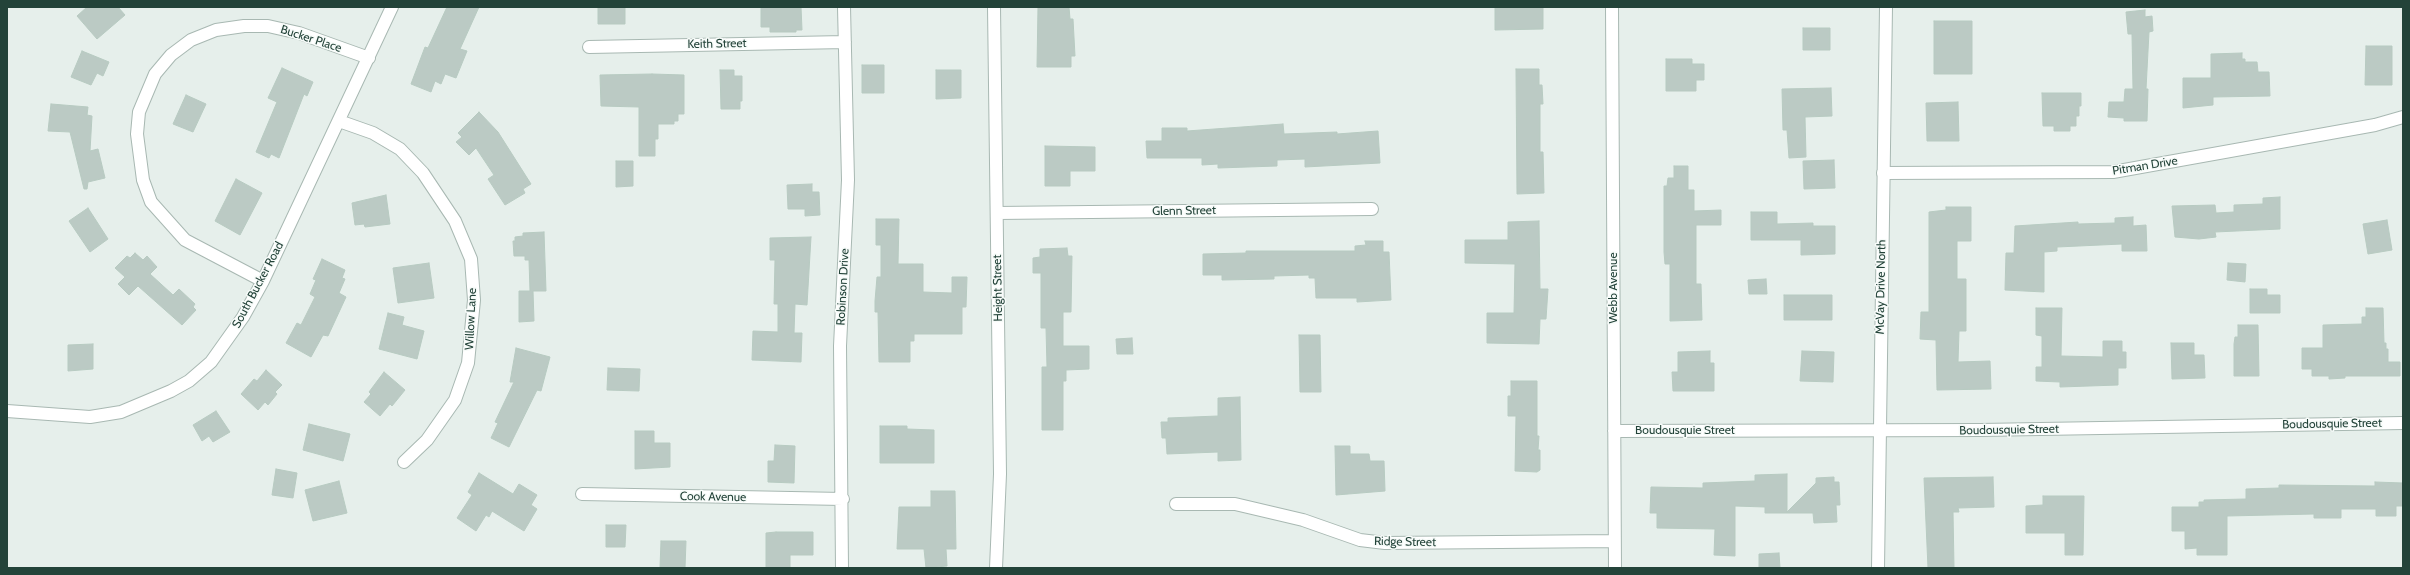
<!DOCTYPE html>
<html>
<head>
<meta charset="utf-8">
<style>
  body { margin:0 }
  #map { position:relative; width:2410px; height:575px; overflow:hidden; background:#e6efeb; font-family:Cabin,sans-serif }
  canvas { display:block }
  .frame { position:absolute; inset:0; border:8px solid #234339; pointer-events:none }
</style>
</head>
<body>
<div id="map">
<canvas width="2410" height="575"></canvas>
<div class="frame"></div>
</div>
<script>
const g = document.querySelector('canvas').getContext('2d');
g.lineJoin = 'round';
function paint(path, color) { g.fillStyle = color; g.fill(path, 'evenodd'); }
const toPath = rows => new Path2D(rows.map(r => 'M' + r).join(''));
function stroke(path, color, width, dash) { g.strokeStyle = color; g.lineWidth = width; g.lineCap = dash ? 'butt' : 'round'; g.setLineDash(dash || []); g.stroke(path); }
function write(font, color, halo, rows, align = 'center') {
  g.font = font + ' Cabin,sans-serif'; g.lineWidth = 3; g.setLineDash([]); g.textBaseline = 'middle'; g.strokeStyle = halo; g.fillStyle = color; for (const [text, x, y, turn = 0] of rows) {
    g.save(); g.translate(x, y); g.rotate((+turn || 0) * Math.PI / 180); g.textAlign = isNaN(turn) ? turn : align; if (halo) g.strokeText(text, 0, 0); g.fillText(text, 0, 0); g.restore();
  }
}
const building = toPath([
  [87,7,118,7,125,15,97,39,77,16,87,7],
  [447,7,479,7,460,49,467,51,456,78,445,74,441,84,435,81,431,92,411,84,425,47,428,48,447,7],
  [598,7,625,7,625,24,598,24,598,7],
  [761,7,801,7,802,30,796,30,796,32,770,32,770,27,761,27,761,7],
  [1038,7,1069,7,1070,19,1073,19,1075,56,1071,56,1071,67,1037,67,1038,7],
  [1495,7,1543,7,1543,29,1495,30,1495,7],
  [2145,10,2145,17,2152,16,2153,31,2149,32,2146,89,2148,89,2147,121,2124,121,2124,118,2108,117,2109,102,2124,102,2125,89,2133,89,2132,34,2128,34,2126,12,2145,10],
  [1934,21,1972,21,1972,74,1934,74,1934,21],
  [1803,28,1830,28,1830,50,1803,50,1803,28],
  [2366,46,2392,46,2392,85,2365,85,2366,46],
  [82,51,109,62,103,76,97,73,91,85,71,77,82,51],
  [2242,53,2242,59,2245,59,2245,62,2257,62,2258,72,2269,72,2270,96,2213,97,2213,105,2183,108,2183,78,2211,78,2211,54,2242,53],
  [1666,59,1692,59,1692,64,1704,64,1704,80,1696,80,1696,91,1666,91,1666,59],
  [862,65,884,65,884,93,862,93,862,65],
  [282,68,313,82,307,96,304,94,279,158,271,154,269,158,256,152,277,102,268,98,282,68],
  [1516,69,1539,69,1539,85,1542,85,1543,104,1540,104,1540,152,1543,152,1544,193,1517,194,1516,69],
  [720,70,734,70,734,76,742,76,742,101,740,101,740,109,721,109,720,70],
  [936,70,961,70,961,98,936,99,936,70],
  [652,74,684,75,684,114,678,114,678,121,674,121,674,124,658,124,658,139,655,139,655,156,639,156,639,107,601,106,600,75,652,74],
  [1831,88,1832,116,1805,117,1806,157,1789,158,1787,130,1783,130,1782,89,1831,88],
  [2042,93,2081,93,2081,106,2079,106,2079,116,2076,116,2076,126,2070,126,2070,131,2054,131,2054,126,2043,126,2042,93],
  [186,95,206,104,193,132,173,124,186,95],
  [1958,102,1959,141,1927,141,1926,103,1958,102],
  [51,104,88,107,87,115,92,116,90,151,98,149,105,178,88,182,87,189,84,189,70,132,48,131,51,104],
  [479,112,498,132,531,184,523,189,525,193,505,205,488,179,494,175,476,148,469,155,456,142,462,137,458,133,479,112],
  [1283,124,1284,134,1337,132,1337,134,1378,131,1380,163,1305,167,1305,159,1277,160,1277,166,1218,168,1218,164,1202,165,1202,158,1147,158,1146,141,1162,141,1162,128,1187,128,1187,131,1283,124],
  [1045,146,1095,147,1095,171,1070,171,1070,186,1045,186,1045,146],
  [1834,160,1835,188,1804,189,1803,161,1834,160],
  [616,161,633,161,633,186,616,187,616,161],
  [1674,166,1688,166,1688,190,1694,190,1694,211,1721,210,1721,225,1696,225,1696,284,1701,284,1702,320,1670,321,1670,264,1665,264,1664,252,1664,186,1667,186,1668,178,1674,178,1674,166],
  [236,179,262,193,240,235,215,221,236,179],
  [812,184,812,192,819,192,820,215,805,216,805,209,788,209,787,185,812,184],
  [386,195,390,224,365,227,364,224,355,225,352,203,386,195],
  [2280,197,2280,229,2215,232,2216,237,2199,239,2175,237,2172,206,2215,205,2216,213,2234,212,2234,205,2263,204,2263,198,2280,197],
  [1946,207,1971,207,1971,241,1957,241,1957,279,1966,279,1966,331,1959,331,1958,362,1990,361,1991,389,1937,390,1936,340,1920,339,1921,312,1929,312,1929,212,1946,210,1946,207],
  [88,208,108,239,90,252,69,221,88,208],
  [1751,212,1777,212,1777,224,1813,223,1813,226,1835,226,1835,254,1801,255,1801,240,1751,240,1751,212],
  [2133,217,2133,226,2146,225,2147,251,2122,251,2122,244,2057,247,2057,251,2044,252,2044,292,2005,290,2006,253,2014,253,2015,226,2078,222,2078,224,2115,223,2115,218,2133,217],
  [876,219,899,219,898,264,923,264,923,292,952,293,952,277,967,277,966,307,962,307,962,334,914,334,914,341,910,341,910,362,879,362,878,312,875,312,875,301,877,277,881,277,881,245,876,245,876,219],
  [2387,220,2392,250,2368,254,2363,224,2387,220],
  [1539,221,1540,289,1548,289,1546,319,1540,319,1539,344,1487,343,1487,313,1514,313,1515,264,1465,263,1465,240,1508,240,1508,222,1539,221],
  [544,232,546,291,533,291,534,321,519,322,519,291,530,291,529,260,525,260,525,256,514,256,513,241,515,241,515,237,523,236,523,233,544,232],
  [811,237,807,305,795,304,794,333,802,333,801,362,752,360,753,331,778,332,778,304,774,304,775,260,770,260,770,238,811,237],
  [1365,241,1383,241,1383,252,1389,252,1391,300,1357,302,1357,298,1316,298,1315,278,1309,278,1309,275,1274,276,1274,279,1222,280,1222,275,1203,275,1203,254,1246,253,1246,251,1355,251,1355,246,1366,245,1365,241],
  [1067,248,1068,256,1072,256,1071,312,1063,312,1063,346,1089,346,1089,369,1066,370,1066,381,1063,381,1063,430,1042,430,1042,367,1047,367,1046,328,1041,328,1041,273,1033,273,1033,258,1040,257,1040,249,1067,248],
  [135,253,143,260,147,256,157,267,150,274,173,295,179,289,195,304,193,307,196,310,182,325,138,286,129,295,118,284,125,277,115,268,127,256,130,258,135,253],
  [322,259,345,270,342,278,345,279,339,293,346,297,328,336,323,335,311,357,286,343,297,323,301,325,315,297,310,294,316,280,313,279,322,259],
  [429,263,434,298,398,303,393,268,429,263],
  [2228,263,2246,264,2245,282,2227,280,2228,263],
  [1766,279,1767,294,1749,294,1748,280,1766,279],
  [2250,289,2267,289,2267,295,2280,295,2280,313,2250,313,2250,289],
  [1784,295,1832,295,1832,320,1784,320,1784,295],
  [2036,308,2062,308,2061,356,2103,357,2103,341,2122,341,2122,352,2126,352,2126,368,2118,368,2118,385,2060,387,2060,382,2036,381,2036,367,2042,367,2042,336,2036,335,2036,308],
  [2366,308,2383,308,2384,343,2386,343,2386,349,2388,349,2388,362,2400,362,2400,376,2345,376,2345,378,2329,379,2329,376,2312,376,2312,369,2302,369,2302,348,2323,348,2323,325,2362,324,2362,317,2366,317,2366,308],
  [388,313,404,317,402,325,424,331,417,359,379,349,388,313],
  [2238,325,2258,325,2259,376,2234,376,2234,344,2235,337,2238,337,2238,325],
  [1299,335,1320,335,1321,392,1300,392,1299,335],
  [1132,338,1133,354,1117,354,1116,339,1132,338],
  [2171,343,2194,343,2194,355,2204,355,2205,378,2172,379,2171,343],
  [93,344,93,369,68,371,68,345,93,344],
  [516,348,550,357,541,391,537,390,509,447,491,438,498,423,495,422,514,382,510,382,516,348],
  [1710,351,1710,363,1714,363,1714,391,1673,391,1672,372,1678,372,1678,352,1710,351],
  [1802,351,1834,352,1833,382,1800,381,1802,351],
  [608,368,640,369,639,391,607,390,608,368],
  [266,370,282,385,275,392,277,394,268,405,265,402,258,410,241,394,254,379,257,381,266,370],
  [384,372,405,390,392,406,390,404,380,416,364,402,371,394,369,392,384,372],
  [1511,381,1537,381,1537,436,1539,436,1538,450,1540,450,1540,470,1537,472,1515,471,1516,416,1508,416,1508,396,1511,396,1511,381],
  [1240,397,1241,460,1218,461,1218,452,1167,454,1166,438,1162,438,1161,422,1168,422,1168,418,1218,416,1218,398,1240,397],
  [216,411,230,432,213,442,209,436,202,441,193,425,216,411],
  [309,424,350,434,343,461,303,450,309,424],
  [880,426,907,426,907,429,934,430,934,463,880,463,880,426],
  [635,431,654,431,654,443,670,443,670,467,635,469,635,431],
  [775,445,795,446,794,483,768,482,768,461,774,461,775,445],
  [1335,446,1350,446,1350,454,1369,454,1370,461,1384,461,1385,491,1336,495,1335,446],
  [276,469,297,473,293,498,272,495,276,469],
  [479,473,513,494,519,484,537,495,531,505,537,509,524,531,492,511,489,517,486,515,476,531,457,518,472,495,468,492,479,473],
  [1787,474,1787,512,1816,483,1816,478,1834,477,1834,482,1839,482,1840,505,1836,505,1837,522,1814,523,1813,513,1765,513,1765,507,1735,506,1735,556,1714,555,1715,529,1657,528,1657,513,1650,513,1651,487,1703,488,1703,483,1755,481,1755,475,1787,474],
  [1993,477,1994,507,1958,508,1959,512,1953,512,1954,568,1928,568,1924,478,1993,477],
  [339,481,347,513,313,521,305,490,339,481],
  [2375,482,2403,483,2403,506,2396,506,2396,516,2376,516,2376,509,2341,509,2341,518,2314,518,2314,514,2227,516,2227,555,2197,555,2197,548,2185,549,2185,531,2172,531,2172,507,2199,507,2199,502,2204,502,2204,500,2246,499,2246,489,2279,488,2279,485,2375,486,2375,482],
  [931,491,955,491,956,549,946,549,947,566,926,568,924,549,897,549,899,507,931,507,931,491],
  [2043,496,2084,496,2083,555,2065,555,2065,533,2026,533,2026,506,2043,505,2043,496],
  [606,525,626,525,625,547,606,547,606,525],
  [776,532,813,532,813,555,790,555,790,568,766,568,766,533,776,532],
  [661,541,686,541,685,568,660,568,661,541],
  [1779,553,1780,568,1759,568,1759,554,1779,553]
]);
const minor = toPath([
  [994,7,1000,474,996,568],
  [1612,7,1615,568],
  [589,47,845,42],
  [339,121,373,133,400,149,423,173,455,221,471,259,474,300,468,363,455,400,427,440,404,462],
  [1883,173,2113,172,2375,125,2403,117],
  [997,213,1372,209],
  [263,281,185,240,151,202,143,180,137,134,139,112,155,74,171,55,191,40,216,30,244,26,268,26,299,33,369,58],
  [7,411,90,417,121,412,171,391,189,381,211,362,243,317,263,281,392,7],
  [1614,431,1980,430,2403,423],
  [582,494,843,499],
  [1176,504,1235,504,1303,520,1360,540,1385,543,1614,541],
  [842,568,840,346,848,180,844,7]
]);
const tertiary = toPath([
  [1878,568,1886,7]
]);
const streetNames = [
  ["Bucker Place",311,39,18],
  ["Keith Street",717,44,-1],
  ["Pitman Drive",2145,166,-9],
  ["Glenn Street",1184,211,-1],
  ["South Bucker Road",258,285,-62],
  ["Robinson Drive",843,287,-87],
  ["McVay Drive North",1881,287,-89],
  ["Height Street",998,288,-91],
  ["Webb Avenue",1613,288,-90],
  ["Willow Lane",471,319,-87],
  ["Boudousquie Street",2332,424,-1],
  ["Boudousquie Street",1685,430],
  ["Boudousquie Street",2009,430,-1],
  ["Cook Avenue",713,497,1],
  ["Ridge Street",1405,542,1]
];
paint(building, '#bbcac4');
stroke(building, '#b7cac1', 1);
stroke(minor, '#a8b8b2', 14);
stroke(tertiary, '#a8b8b2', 14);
stroke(minor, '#fff', 12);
stroke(tertiary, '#fff', 12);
write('12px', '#234339', '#f7fbf9', streetNames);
</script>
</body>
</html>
